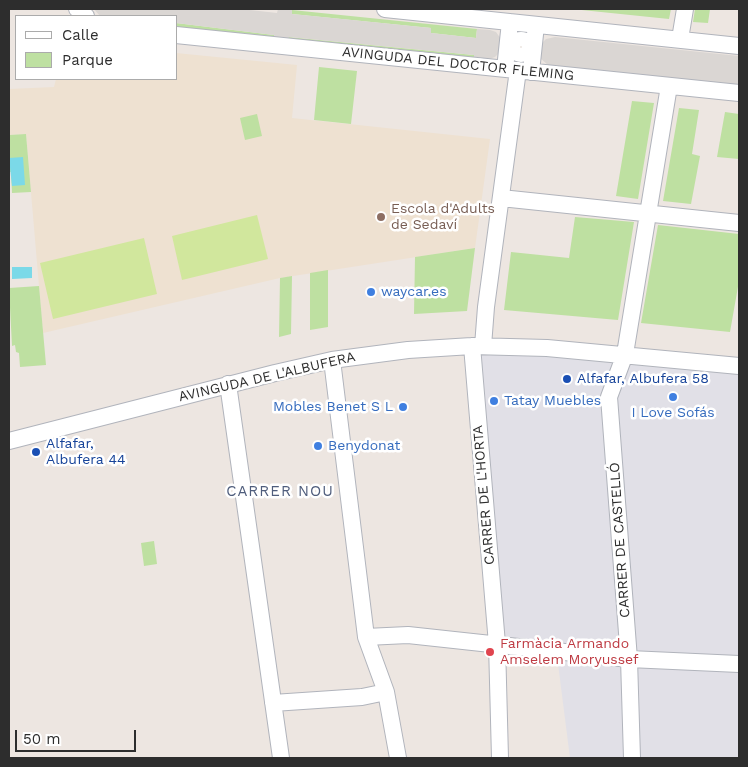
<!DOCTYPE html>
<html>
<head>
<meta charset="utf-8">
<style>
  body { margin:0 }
  #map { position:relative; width:748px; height:767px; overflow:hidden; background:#ede6e1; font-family:"Work Sans",sans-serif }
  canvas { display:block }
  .frame { position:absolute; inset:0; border:10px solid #2d2d2d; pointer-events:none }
  .legend { position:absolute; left:15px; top:15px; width:162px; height:65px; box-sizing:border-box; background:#fff; border:1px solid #ababab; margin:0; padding:6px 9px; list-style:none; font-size:15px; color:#2d2d2d }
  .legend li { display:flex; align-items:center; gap:10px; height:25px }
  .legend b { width:25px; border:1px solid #ababab }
  .scale { position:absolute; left:15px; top:730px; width:121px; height:22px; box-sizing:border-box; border:2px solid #2d2d2d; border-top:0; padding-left:6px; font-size:15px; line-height:18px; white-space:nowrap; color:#2d2d2d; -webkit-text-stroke:4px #fff; paint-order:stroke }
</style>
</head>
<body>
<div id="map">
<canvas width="748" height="767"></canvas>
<div class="frame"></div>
<ul class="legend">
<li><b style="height:6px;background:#fff"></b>Calle</li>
<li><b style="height:14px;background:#bee0a1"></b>Parque</li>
</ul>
<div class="scale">50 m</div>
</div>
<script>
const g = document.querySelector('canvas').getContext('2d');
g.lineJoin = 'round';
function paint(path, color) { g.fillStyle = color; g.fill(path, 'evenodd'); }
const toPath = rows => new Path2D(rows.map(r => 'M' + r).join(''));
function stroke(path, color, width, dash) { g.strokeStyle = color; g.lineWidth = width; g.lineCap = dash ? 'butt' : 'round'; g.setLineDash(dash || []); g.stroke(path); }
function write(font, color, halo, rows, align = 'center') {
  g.font = font + ' "Work Sans",sans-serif'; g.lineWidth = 5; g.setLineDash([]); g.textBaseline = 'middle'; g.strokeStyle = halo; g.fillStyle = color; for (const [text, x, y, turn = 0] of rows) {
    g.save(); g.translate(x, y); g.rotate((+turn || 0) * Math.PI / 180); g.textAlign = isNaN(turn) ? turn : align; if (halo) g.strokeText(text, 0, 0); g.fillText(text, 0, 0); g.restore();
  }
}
const industrial = toPath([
  [472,349,739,367,739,758,570,758,556,648,499,648]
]);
const education = toPath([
  [176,53,297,65,292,118,490,139,475,248,280,278,43,333,26,134,9,135,9,89,54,87,56,79,176,79]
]);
const green = toPath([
  [572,9,671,9,669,19],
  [695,9,710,9,708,23,693,22],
  [292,10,477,29,476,38,431,33,431,28,292,14],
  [176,23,274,35,274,38,176,27],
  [288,37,474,55,474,58,288,40],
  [319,67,357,71,351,124,314,120],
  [632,101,654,103,638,199,616,196],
  [679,108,699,110,692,154,700,156,691,204,663,201],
  [725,112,739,114,739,159,717,157],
  [257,114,262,136,245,140,240,118],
  [26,134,31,192,12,193,11,172,9,172,9,135],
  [575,217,634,222,618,320,504,310,511,252,569,258],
  [658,225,739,234,739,281,730,332,641,323],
  [475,248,467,311,414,314,415,257],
  [328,270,328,327,310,330,310,273],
  [292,276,291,334,279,337,280,278],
  [39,286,46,365,20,367,19,353,16,352,15,345,12,346,9,288],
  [154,541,157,564,144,566,141,543]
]);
const pitch = toPath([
  [257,215,268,259,182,280,172,236],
  [144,238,157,294,53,319,40,263]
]);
const plaza = toPath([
  [94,9,241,9,277,13,278,9,292,10,292,14,431,28,431,33,476,38,477,29,490,30,496,32,501,39,499,53,495,57,489,59,474,58,474,55,289,37,288,40,274,38,274,35,176,23,176,16,100,16],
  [555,37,739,56,739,85,548,65,540,58,542,43,546,39]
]);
const water = toPath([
  [23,157,25,185,12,186,9,158],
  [32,267,32,278,12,279,12,267]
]);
const minor = toPath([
  [77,9,86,16],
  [385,9,739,46],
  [176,35,739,93],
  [680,39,685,9],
  '514 47a7 7 0 1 1 14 0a7 7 0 1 1-14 0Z',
  [505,69,510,22],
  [531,72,536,25],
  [501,198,739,223],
  [472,346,497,644,500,758],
  [483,346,486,307,518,70],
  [332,360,366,637,386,692,398,758],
  [228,384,281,758],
  [9,441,275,373,332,360,408,350,472,346,547,348,739,366],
  [366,637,408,635,629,659,739,664],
  [273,703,362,697,386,692],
  [632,758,629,659,609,397,625,354,669,86]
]);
const markers = [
  [381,217,5,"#8d6e63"],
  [371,292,5,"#3f7fe0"],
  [567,379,5,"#1a4fb4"],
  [673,397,5,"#3f7fe0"],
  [494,401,5,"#3f7fe0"],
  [403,407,5,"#3f7fe0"],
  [318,446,5,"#3f7fe0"],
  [36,452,5,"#1a4fb4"],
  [490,652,5,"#e0444e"]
];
const streetNames = [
  ["AVINGUDA DEL DOCTOR FLEMING",458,64,6],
  ["AVINGUDA DE L'ALBUFERA",267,377,-13],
  ["CARRER DE L'HORTA",484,495,-95],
  ["CARRER DE CASTELLÓ",620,540,-94]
];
const educationNames = [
  ["Escola d'Adults",391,209],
  ["de Sedaví",391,225]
];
const shopNames = [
  ["waycar.es",381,292],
  ["Tatay Muebles",504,401],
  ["Mobles Benet S L",393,407,"right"],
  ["I Love Sofás",673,413,"center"],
  ["Benydonat",328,446]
];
const transitNames = [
  ["Alfafar, Albufera 58",577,379],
  ["Alfafar,",46,444],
  ["Albufera 44",46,460]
];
const healthNames = [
  ["Farmàcia Armando",500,644],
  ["Amselem Moryussef",500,660]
];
const neighbourhoodNames = [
  ["CARRER NOU",280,492]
];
paint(industrial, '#e1e0e7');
paint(education, '#eee1d1');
paint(green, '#bee0a1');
paint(pitch, '#d1e79d');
paint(plaza, '#dad6d3');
paint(water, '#7bd9e8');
stroke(minor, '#b1b4bc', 18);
stroke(minor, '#fff', 16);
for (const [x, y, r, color] of markers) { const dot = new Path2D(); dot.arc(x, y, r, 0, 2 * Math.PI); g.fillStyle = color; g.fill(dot); stroke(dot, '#fff', 2); }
write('14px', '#2d2d2d', '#fff', streetNames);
write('14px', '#785e54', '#fff', educationNames, 'left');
write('14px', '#366cbe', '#fff', shopNames, 'left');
write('14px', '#164399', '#fff', transitNames, 'left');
write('14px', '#be3a42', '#fff', healthNames, 'left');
g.letterSpacing = '1px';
write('15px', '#4f5d7c', '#fff', neighbourhoodNames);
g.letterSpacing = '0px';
</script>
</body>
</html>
